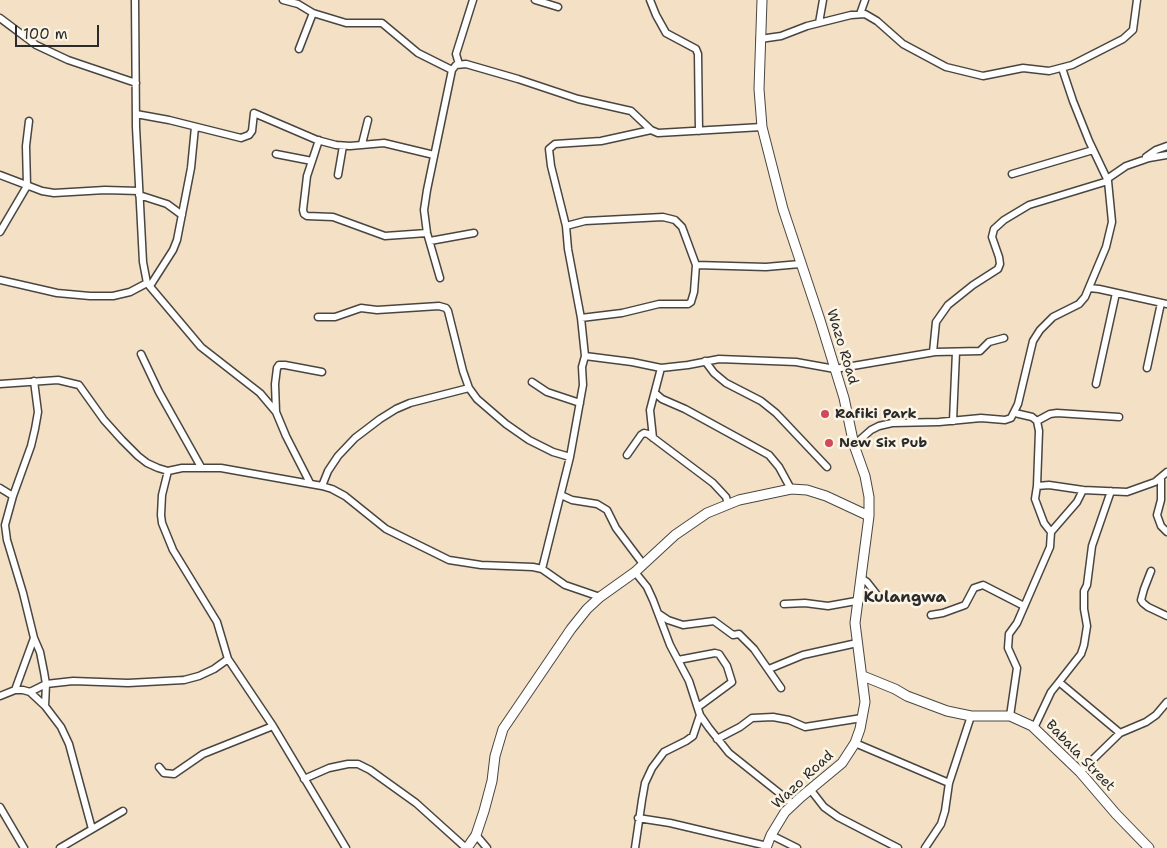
<!DOCTYPE html>
<html>
<head>
<meta charset="utf-8">
<style>
  body { margin:0 }
  #map { position:relative; width:1167px; height:848px; overflow:hidden; background:#f4e0c4; font-family:"Shantell Sans",sans-serif }
  canvas { display:block }
  .scale { position:absolute; left:15px; top:25px; width:84px; height:22px; box-sizing:border-box; border:2px solid #2b2b2b; border-top:0; padding-left:6px; font-size:15px; line-height:18px; white-space:nowrap; color:#2b2b2b; -webkit-text-stroke:4px #fcf5e5; paint-order:stroke }
</style>
</head>
<body>
<div id="map">
<canvas width="1167" height="848"></canvas>
<div class="scale">100 m</div>
</div>
<script>
const g = document.querySelector('canvas').getContext('2d');
g.lineJoin = 'round';
const toPath = rows => new Path2D(rows.map(r => 'M' + r).join(''));
function stroke(path, color, width, dash) { g.strokeStyle = color; g.lineWidth = width; g.lineCap = dash ? 'butt' : 'round'; g.setLineDash(dash || []); g.stroke(path); }
function write(font, color, halo, rows, align = 'center') {
  g.font = font + ' "Shantell Sans",sans-serif'; g.lineWidth = 5; g.setLineDash([]); g.textBaseline = 'middle'; g.strokeStyle = halo; g.fillStyle = color; for (const [text, x, y, turn = 0] of rows) {
    g.save(); g.translate(x, y); g.rotate((+turn || 0) * Math.PI / 180); g.textAlign = isNaN(turn) ? turn : align; if (halo) g.strokeText(text, 0, 0); g.fillText(text, 0, 0); g.restore();
  }
}
const street = toPath([
  [135,0,136,127,143,262,147,283,201,347,260,393,276,412,286,436,310,483],
  [283,0,298,4,313,13,346,23,382,23,418,53,452,70],
  [535,0,558,7],
  [650,0,656,15,666,33,696,49,698,54,699,131],
  [860,14,865,0],
  [0,18,36,45,68,60,136,83],
  [819,23,823,0],
  [760,39,781,36,807,26,851,15,865,14,877,21,903,44,946,67,983,76,1023,68,1049,71,1072,65,1123,39,1133,30,1137,0],
  [299,49,313,13],
  [459,64,456,54,473,0],
  [136,114,169,120,241,138,249,135,252,131,254,113,317,140,336,145,350,146,384,143,434,155],
  [319,140,307,176,303,210,304,214,307,216,333,217,385,236,427,233],
  [362,144,368,120],
  [276,154,312,161],
  [1146,157,1156,150,1167,146],
  [1012,174,1093,150],
  [0,175,42,191,54,193,105,190,139,191],
  [338,175,343,146],
  [1107,179,1126,166,1149,158,1167,155],
  [139,195,167,204,182,215],
  [566,226,585,221,663,217,675,220,682,227,696,265,694,292,691,302,688,304,659,304,622,313,581,318],
  [0,232,27,186,26,146,29,121],
  [430,241,474,233],
  [696,265,766,267,800,264],
  [440,278,427,233,424,210,427,190,452,70,456,65,466,64,518,79,578,99,631,111,651,130,658,133,762,127],
  [0,280,57,293,90,296,113,296,130,292,147,283],
  [150,286,173,250,177,240,191,168,195,127],
  [1089,288,1099,289,1167,304],
  [318,317,335,317,361,308,377,310,439,306,446,308,448,311,463,371,469,388,477,399,506,424,529,440,553,452,570,457],
  [933,352,936,322,948,305,973,285,998,269,1000,264,999,257,992,237,994,229,1004,220,1029,205,1108,181],
  [141,354,159,392,201,467],
  [585,356,632,362,661,368,688,365,719,359,796,362,835,369,935,352,980,351,989,342,1004,338],
  [705,361,714,373,726,383,761,401,776,413,827,467],
  [1147,368,1161,303],
  [532,382,547,392,580,403],
  [0,384,58,380,79,385,104,420,122,440,138,456,147,463,158,468,168,471,182,468,221,468,322,486,332,489,345,496,386,529,449,560,481,565,533,567,542,569,565,585,600,597],
  [1096,384,1116,293],
  [655,393,662,399,685,409,769,455,779,467,791,489],
  [276,412,275,384,277,368,279,365,285,365,322,372],
  [953,421,956,352],
  [1037,421,1050,414,1057,413,1119,417],
  [653,438,650,410,661,368],
  [854,445,871,430,879,426,892,423,939,422,981,418,1005,420,1011,418,1018,404,1033,341,1040,330,1053,317,1079,304,1085,297,1106,247,1112,222,1108,181,1089,141,1073,101,1062,68],
  [627,455,641,435,644,433,648,434,713,483,726,497,728,504],
  [168,471,162,495,161,515,162,523,173,550,217,622,228,659,273,726,346,848],
  [1161,477,1161,500,1157,515,1161,526,1167,532],
  [322,486,328,471,338,456,355,438,380,419,396,409,410,403,469,388],
  [1037,486,1049,485,1083,490,1127,492,1155,482,1167,472],
  [0,488,13,496],
  [1111,491,1092,546,1087,585,1084,591,1084,609,1087,626,1084,645,1081,654,1059,682,1120,733],
  [561,495,572,500,597,504,607,510,616,528,643,564],
  [1051,532,1077,502,1083,490],
  [542,569,570,457,583,385,582,367,585,356,581,318,568,249,566,226,551,166,549,149,555,144,601,141,651,130],
  [1151,571,1144,589,1141,600,1143,603,1148,607,1167,616],
  [635,572,647,587,653,600,670,645,689,681,700,715,709,728,729,753,793,804],
  [861,578,867,582,878,596],
  [784,604,805,603,828,606,856,601],
  [659,614,668,620,683,625,714,621,733,635,739,634,754,649,781,688],
  [931,615,943,613,965,605,974,588,983,585,1024,606],
  [34,638,40,652,44,672,46,684,45,706],
  [678,660,715,653,719,654,727,666,732,682,698,707],
  [769,669,803,655,857,643],
  [15,690,34,638,23,593,7,540,5,525,13,496,31,446,35,429,38,412,34,381],
  [30,692,46,684,73,681,128,683,184,680,199,676,214,669,228,659],
  [0,696,15,690,23,690,30,692,45,706,61,727,69,744,92,829],
  [1010,716,1017,668,1008,648,1009,634,1017,623,1050,547,1051,532,1044,523,1035,499,1037,486,1039,431,1037,421,1032,417,1015,413],
  [1034,728,1051,692,1059,682],
  [717,739,740,727,752,718,773,717,789,720,805,727,862,718],
  [855,743,949,783],
  [159,767,164,773,174,774,203,754,273,726],
  [1080,772,1120,733,1146,722,1156,715,1167,702],
  [304,779,329,768,348,764,358,764,370,770,416,803,466,848],
  [810,789,824,807,838,817,898,848],
  [0,807,24,848],
  [638,818,670,823,767,846],
  [476,835,487,848],
  [771,835,797,848],
  [60,848,123,811],
  [635,848,642,800,645,783,652,768,664,752,686,741,693,736,700,715],
  [925,848,941,824,945,811,949,783,971,716]
]);
const secondary = toPath([
  [762,0,759,89,762,127,783,209,820,320,844,398,854,445,865,476,869,497,869,516,855,623,865,702,860,729,855,743,842,763,801,797,785,812,771,835,766,848],
  [863,676,895,689,907,696,947,711,971,716,1010,716,1032,726,1080,772,1116,814,1149,848],
  [467,848,476,835,484,811,492,781,495,756,503,729,571,629,587,609,600,597,635,572,675,535,707,513,739,500,791,489,807,490,826,496,869,516]
]);
const markers = [
  [825,414,5,"#d1495b"],
  [829,443,5,"#d1495b"]
];
const streetNames = [
  ["Wazo Road",842,347,73],
  ["Babala Street",1080,756,46],
  ["Wazo Road",803,780,-43]
];
const poiNames = [
  ["Rafiki Park",835,414],
  ["New Six Pub",839,443]
];
const quarterNames = [
  ["Kulangwa",905,598]
];
stroke(street, '#494642', 9);
stroke(secondary, '#494642', 11);
stroke(street, '#fff', 6);
stroke(secondary, '#fff', 9);
for (const [x, y, r, color] of markers) { const dot = new Path2D(); dot.arc(x, y, r, 0, 2 * Math.PI); g.fillStyle = color; g.fill(dot); stroke(dot, '#fcf5e5', 2); }
write('14px', '#2b2b2b', '#fcf5e5', streetNames);
write('bold 14px', '#2b2b2b', '#fcf5e5', poiNames, 'left');
write('bold 16px', '#2b2b2b', '#fcf5e5', quarterNames);
</script>
</body>
</html>
